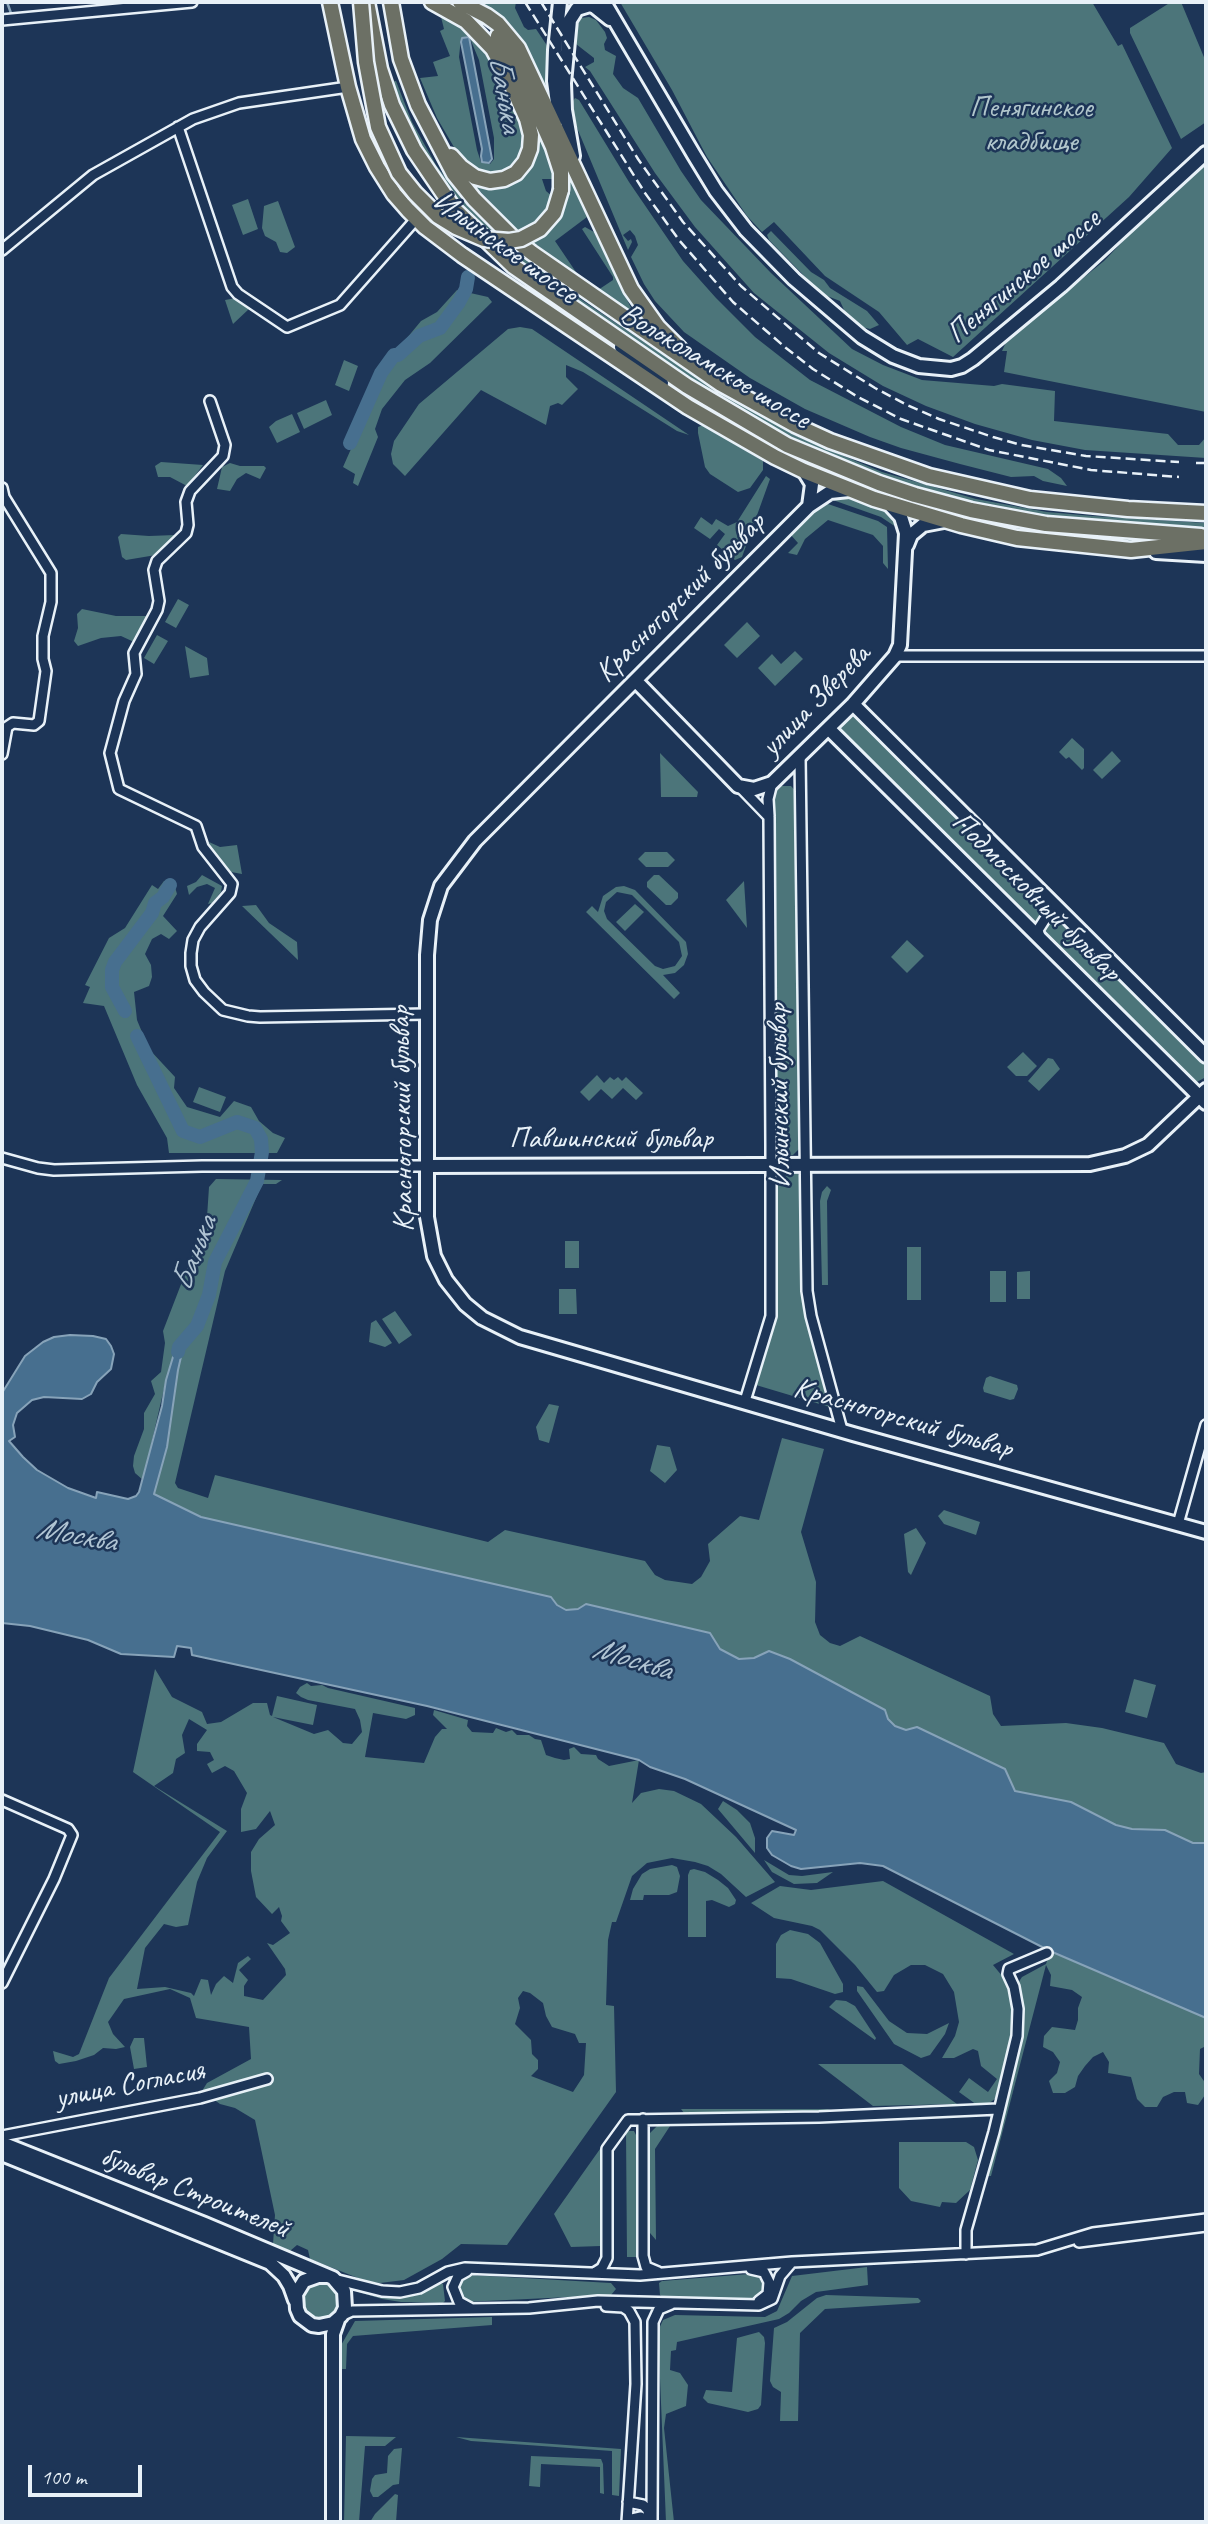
<!DOCTYPE html>
<html>
<head>
<meta charset="utf-8">
<style>
  body { margin:0 }
  #map { position:relative; width:1208px; height:2524px; overflow:hidden; background:#1d3557; font-family:Caveat,sans-serif }
  canvas { display:block }
  .frame { position:absolute; inset:0; border:4px solid #e8f1f8; pointer-events:none }
  .scale { position:absolute; left:28px; top:2465px; width:114px; height:32px; box-sizing:border-box; border:4px solid #e8f1f8; border-top:0; padding-left:9px; font-size:21px; line-height:24px; white-space:nowrap; color:#e8f1f8; -webkit-text-stroke:5px #1d3557; paint-order:stroke }
</style>
</head>
<body>
<div id="map">
<canvas width="1208" height="2524"></canvas>
<div class="frame"></div>
<div class="scale">100 m</div>
</div>
<script>
const g = document.querySelector('canvas').getContext('2d');
g.lineJoin = 'round';
function paint(path, color) { g.fillStyle = color; g.fill(path, 'evenodd'); }
const toPath = rows => new Path2D(rows.map(r => 'M' + r).join(''));
function stroke(path, color, width, dash) { g.strokeStyle = color; g.lineWidth = width; g.lineCap = dash ? 'butt' : 'round'; g.setLineDash(dash || []); g.stroke(path); }
function write(font, color, halo, rows, align = 'center') {
  g.font = font + ' Caveat,sans-serif'; g.lineWidth = 5; g.setLineDash([]); g.textBaseline = 'middle'; g.strokeStyle = halo; g.fillStyle = color; for (const [text, x, y, turn = 0] of rows) {
    g.save(); g.translate(x, y); g.rotate((+turn || 0) * Math.PI / 180); g.textAlign = isNaN(turn) ? turn : align; if (halo) g.strokeText(text, 0, 0); g.fillText(text, 0, 0); g.restore();
  }
}
const green = toPath([
  [480,2,516,2,515,8,524,27,528,30,536,29,548,47,549,92,547,93,518,35,495,12],
  [620,2,1092,2,1118,46,1122,44,1172,148,1129,197,953,357,918,339,907,345,879,312,825,276,774,222,762,232,747,216,707,157,672,90],
  [1171,2,1181,2,1206,62,1206,122,1181,139,1130,33,1130,28],
  [440,13,455,19,490,52,525,130,523,156,510,170,491,175,472,169,458,154,437,118,420,78,438,76,433,62,450,56,440,31,444,29],
  [469,36,479,60,494,138,494,159,490,164,481,162,477,150,459,57,461,38],
  [589,17,596,20,605,32,607,38,604,44,605,50,616,56,613,74,623,88,638,98,681,171,701,200,771,273,852,349,883,365,922,380,994,386,1002,384,1055,391,1054,421,1168,434,1178,445,1199,445,1206,437,1206,458,1085,450,1032,440,975,424,926,406,883,386,829,353,754,293,695,227,655,173,590,71,585,67,594,62,594,58,576,44,577,27,581,18],
  [396,81,412,122,436,165,464,202,506,244,573,294,693,375,794,435,882,472,976,499,1047,512,1093,516,1206,523,1206,528,1091,521,1006,510,948,498,881,477,791,439,689,379,518,261,460,206,419,146,398,103,391,82],
  [575,98,579,100,629,182,683,261,716,298,755,337,810,380,901,427,945,445,1048,469,1061,478,1067,486,1043,481,1034,476,1011,477,960,464,901,448,870,437,805,409,750,378,684,332,655,301,644,284,631,257,638,245,635,236,630,230,623,235,628,241,631,239,632,242,628,250,575,123,573,101],
  [536,125,554,171,555,179,542,179,546,191,552,196,566,167,587,217,555,241,580,278,517,230,472,183,472,181,512,181],
  [1206,165,1206,412,1004,372,1007,351,1002,351,1007,340,1104,261,1154,209],
  [248,199,258,229,243,235,232,205],
  [278,201,295,247,287,253,280,252,276,242,265,236,262,228,264,206],
  [585,227,594,232,635,316,598,290,613,280,613,277,582,229],
  [771,231,811,272,824,280,830,288,867,311,879,325,870,329,862,327,845,312,840,301,822,294,769,240,767,235],
  [457,290,488,297,492,302,430,363,405,380,382,409,375,429,378,437,358,486,353,483,355,474,343,467,374,397,373,379,421,321,437,312],
  [236,298,250,308,233,324,225,300],
  [520,327,532,329,689,435,677,431,583,372,566,365,566,377,578,389,562,405,558,403,550,406,546,425,481,390,405,476,393,464,391,454,394,441,419,404,508,329],
  [344,360,358,366,349,391,335,385],
  [326,400,332,415,304,429,297,413],
  [292,414,300,432,277,443,269,427,276,421],
  [722,419,806,462,912,502,971,518,1046,531,1170,541,1146,544,1004,530,909,506,770,450],
  [703,425,763,461,763,470,750,488,738,492,710,474,705,467,698,433,698,427],
  [161,462,203,465,187,486,170,477,158,477,155,466],
  [230,463,240,466,264,466,266,468,260,479,246,473,237,479,230,491,217,489,222,467],
  [766,476,770,479,742,557,735,560,717,545,725,534,719,529,710,539,694,528,701,517,712,525,716,519,728,526,737,522],
  [844,495,887,511,895,516,899,529,881,517,830,499,833,496],
  [825,503,878,521,887,527,888,569,883,563,883,546,873,535,828,520,805,539,797,555,788,553,798,543,790,534],
  [121,534,149,536,175,535,156,555,126,560,122,557,118,537],
  [178,599,189,605,176,628,165,622],
  [82,609,116,616,147,616,134,642,121,636,101,638,78,646,74,641,78,628,77,614],
  [747,622,760,636,737,658,724,645],
  [157,635,168,641,154,664,144,658],
  [185,646,207,658,209,675,190,678],
  [795,651,803,659,775,686,758,668,772,654,781,664],
  [850,716,858,717,1023,881,1018,887,1033,902,1039,897,1053,910,1037,920,1035,926,840,733,840,726],
  [1072,738,1084,749,1084,768,1082,770,1069,757,1066,759,1059,752],
  [1112,751,1121,761,1102,779,1093,770],
  [660,753,698,792,697,797,661,797],
  [779,786,791,786,798,794,801,1147,793,1155,782,1156,774,1148,772,795,774,789],
  [209,842,220,847,237,845,242,874,231,872,211,849],
  [645,852,667,852,675,860,668,867,646,867,638,859],
  [202,875,222,886,221,892,212,903,208,904,215,888,207,884,197,887,189,895,187,886,196,882],
  [654,875,659,875,678,893,678,898,671,905,666,905,647,887,647,882],
  [173,880,177,894,163,916,177,931,169,939,161,934,152,939,145,954,151,965,152,977,149,986,134,992,137,1020,149,1049,175,1077,174,1088,187,1107,220,1117,234,1101,251,1107,259,1121,273,1133,285,1138,277,1153,169,1153,167,1138,137,1085,104,1006,83,1003,90,987,85,985,109,938,125,928,152,885,158,889,164,881],
  [744,881,747,928,726,900],
  [616,887,624,886,635,890,686,942,688,954,684,965,675,973,663,975,680,993,674,999,586,912,592,906,598,912,603,896],
  [617,892,632,895,679,942,682,956,675,966,663,969,655,966,607,919,604,911,606,902],
  [635,904,644,912,625,931,616,922],
  [256,905,269,923,297,942,298,960,242,906],
  [1053,920,1058,921,1098,961,1134,991,1206,1062,1206,1077,1195,1083,1045,935,1044,928],
  [907,940,924,956,907,973,891,957],
  [1023,1052,1037,1066,1027,1076,1016,1076,1007,1067],
  [1048,1058,1053,1059,1060,1069,1039,1091,1028,1081],
  [597,1075,604,1083,610,1077,614,1080,618,1077,622,1081,626,1077,643,1093,636,1100,623,1088,612,1099,601,1089,589,1101,580,1092],
  [199,1087,226,1097,220,1112,193,1102],
  [782,1172,798,1174,802,1180,804,1291,833,1408,756,1385,774,1328,776,1311,776,1181,777,1176],
  [216,1179,282,1180,276,1184,262,1184,225,1271,175,1483,178,1488,208,1498,215,1475,488,1542,505,1530,645,1561,655,1575,665,1580,692,1584,701,1577,710,1561,708,1544,740,1516,759,1520,782,1438,824,1449,801,1532,816,1582,815,1622,820,1635,830,1643,840,1646,860,1636,990,1696,993,1714,1001,1726,1066,1723,1102,1728,1164,1743,1176,1764,1201,1773,1206,1772,1206,1843,1193,1843,1165,1830,1132,1829,1116,1825,1071,1802,1015,1791,1011,1785,914,1729,906,1730,895,1726,888,1719,885,1710,790,1659,770,1651,754,1658,739,1659,720,1649,710,1633,586,1604,578,1609,566,1610,557,1605,551,1597,201,1517,153,1494,167,1447,178,1370,183,1348,188,1340,181,1336,166,1380,143,1480,135,1473,133,1466,134,1456,144,1429,144,1413,155,1394,151,1381,161,1372,165,1343,163,1331,207,1217,209,1187],
  [827,1186,831,1190,827,1201,828,1285,822,1285,820,1201,822,1192],
  [565,1241,579,1241,579,1268,565,1268],
  [907,1247,921,1247,921,1300,907,1300],
  [990,1271,1006,1271,1006,1302,990,1302],
  [1030,1271,1030,1299,1017,1299,1017,1272],
  [559,1289,576,1289,577,1314,559,1314],
  [395,1311,412,1335,399,1344,382,1319],
  [376,1320,392,1343,385,1347,369,1342,371,1323],
  [990,1376,1017,1385,1018,1389,1014,1399,1010,1400,984,1392,983,1388,986,1378],
  [549,1404,559,1406,549,1443,539,1440,536,1427],
  [657,1445,670,1447,677,1470,665,1483,650,1471],
  [944,1510,980,1522,976,1535,944,1524,938,1516],
  [916,1528,926,1543,911,1575,908,1572,904,1534],
  [155,1669,172,1697,202,1712,207,1724,221,1722,253,1703,267,1703,270,1715,272,1716,277,1696,317,1705,313,1725,273,1717,314,1734,328,1730,343,1743,352,1744,362,1732,360,1720,355,1709,308,1700,301,1697,296,1693,300,1687,307,1683,311,1686,322,1685,328,1688,415,1708,415,1715,406,1719,373,1713,365,1757,424,1763,435,1737,442,1729,447,1729,433,1715,434,1710,468,1720,467,1726,472,1732,493,1733,496,1728,506,1732,512,1730,517,1735,529,1735,535,1739,541,1740,546,1755,555,1758,564,1760,570,1759,569,1749,574,1747,581,1754,596,1755,598,1759,609,1766,639,1760,632,1803,641,1793,659,1789,674,1791,701,1804,736,1837,775,1882,746,1897,721,1874,708,1866,695,1862,672,1858,647,1863,632,1876,616,1922,612,1922,608,1940,606,2005,614,2006,616,2092,507,2245,461,2244,442,2259,404,2280,380,2283,368,2282,310,2259,308,2250,297,2245,290,2251,273,2244,275,2215,255,2120,235,2108,220,2104,202,2091,207,2083,251,2059,249,2027,196,2018,190,1998,170,1989,124,1999,108,2022,113,2034,125,2047,116,2049,103,2048,94,2055,76,2061,59,2064,55,2061,53,2051,73,2057,79,2054,109,1978,220,1832,133,1772],
  [189,1719,207,1730,197,1744,197,1751,210,1752,214,1760,207,1764,212,1773,225,1766,234,1771,247,1793,241,1809,241,1832,256,1829,270,1811,275,1825,259,1839,251,1852,251,1871,256,1897,272,1914,279,1907,282,1916,281,1921,290,1933,273,1945,267,1943,285,1969,286,1975,263,2000,244,1996,244,1986,248,1980,239,1970,251,1959,248,1956,238,1963,233,1983,224,1976,216,1984,211,1995,208,1980,201,1979,194,1996,191,1993,165,1987,137,1989,145,1948,164,1924,176,1927,188,1925,197,1882,207,1858,227,1831,154,1786,173,1773,176,1759,185,1753,182,1735],
  [523,1991,530,1993,543,2003,546,2016,552,2027,575,2034,579,2043,586,2043,584,2075,573,2092,531,2076,538,2069,538,2060,532,2054,531,2040,515,2024,520,2008,518,1998],
  [1134,1679,1156,1685,1147,1718,1125,1712],
  [723,1801,737,1810,750,1823,755,1838,755,1853,718,1809],
  [764,1860,789,1875,802,1876,833,1872,817,1883,794,1884,772,1872],
  [672,1865,677,1867,680,1876,677,1892,669,1895,644,1895,643,1900,630,1900,633,1889,642,1874,650,1869],
  [694,1869,705,1872,718,1880,728,1888,736,1900,735,1904,729,1907,712,1900,706,1901,706,1937,688,1937,688,1875,690,1870],
  [883,1881,1014,1954,993,1965,1003,1977,1009,1988,1013,2021,1000,2090,996,2098,987,2105,977,2105,959,2092,969,2078,988,2092,997,2079,981,2066,978,2051,973,2049,954,2058,942,2058,955,2036,959,2022,954,1992,943,1974,925,1965,911,1965,894,1975,884,1991,877,1992,855,1965,820,1930,812,1926,774,1918,751,1903,780,1886,811,1890],
  [790,1930,808,1934,820,1943,843,1984,843,1992,835,1994,791,1979,776,1978,776,1944,781,1935],
  [1050,1951,1206,2018,1206,2046,1200,2049,1199,2074,1206,2084,1205,2095,1198,2105,1187,2103,1185,2092,1174,2092,1163,2097,1157,2107,1145,2107,1137,2099,1131,2077,1108,2073,1109,2062,1103,2052,1093,2057,1085,2066,1078,2076,1075,2087,1065,2093,1053,2093,1049,2081,1057,2073,1060,2062,1053,2052,1043,2047,1044,2036,1052,2027,1075,2030,1078,2020,1078,2008,1082,1997,1072,1990,1050,1986,1051,1975,1046,1965,991,2176,986,2176,984,2174,1016,2056,1018,1983,1022,1977,1046,1964],
  [857,1986,863,1987,889,2021,907,2033,927,2034,949,2023,945,2034,930,2055,921,2058,894,2044,857,1991],
  [836,2000,846,2001,855,2006,876,2038,875,2040,829,2007],
  [134,2038,144,2038,147,2067,134,2069,130,2047],
  [818,2064,902,2064,957,2104,873,2106],
  [681,2109,831,2109,817,2113,689,2114,684,2113],
  [672,2123,655,2149,656,2240,650,2233,648,2223,647,2140,649,2134,658,2125],
  [629,2131,634,2131,638,2139,637,2257,627,2257,626,2132],
  [899,2142,966,2142,974,2147,978,2160,970,2190,956,2203,942,2202,940,2207,911,2201,899,2188],
  [600,2149,601,2246,571,2247,554,2214],
  [867,2267,868,2285,816,2292,801,2301,789,2313,779,2319,677,2342,676,2350,671,2351,670,2370,680,2373,688,2385,686,2406,666,2414,664,2428,674,2522,666,2522,658,2331,663,2320,675,2315,765,2317,777,2311,792,2276],
  [749,2274,758,2276,763,2285,761,2296,751,2299,663,2297,660,2295,659,2283,662,2281],
  [470,2275,611,2283,616,2289,611,2295,465,2302,460,2299,456,2287,463,2276],
  [438,2283,443,2284,445,2301,443,2303,401,2302,382,2299,352,2290,382,2298,401,2298,421,2293],
  '304 2301a17 17 0 1 1 34 0a17 17 0 1 1-34 0Z',
  [826,2295,918,2298,921,2301,919,2303,825,2309,800,2333,798,2421,780,2421,781,2392,773,2387,770,2381,774,2328,787,2322,817,2298],
  [492,2317,492,2325,353,2336,347,2344,346,2369,340,2369,340,2347,355,2321],
  [759,2332,764,2337,765,2343,761,2405,758,2409,748,2412,708,2403,703,2398,706,2390,732,2392,737,2338],
  [346,2436,396,2437,385,2446,365,2446,359,2522,344,2522],
  [456,2437,621,2449,619,2496,612,2495,612,2451,471,2441],
  [402,2448,399,2484,393,2485,378,2497,373,2497,370,2491,372,2479,375,2475,387,2473,388,2456,394,2449],
  [531,2456,601,2459,603,2464,604,2494,600,2493,600,2467,541,2464,540,2487,529,2486],
  [395,2494,398,2495,396,2522,370,2522,375,2514]
]);
const water = toPath([
  [469,37,492,159,489,163,482,162,481,156,482,149,461,42,462,38,469,37],
  [184,1334,188,1340,183,1348,178,1370,167,1447,154,1494,201,1517,551,1597,557,1605,566,1610,578,1609,586,1604,710,1633,720,1649,739,1659,754,1658,769,1651,790,1659,885,1710,888,1719,895,1726,906,1730,917,1727,1005,1769,1015,1791,1071,1802,1116,1825,1132,1829,1165,1830,1193,1843,1206,1843,1206,2018,1050,1951,883,1866,860,1863,801,1869,791,1866,772,1855,767,1848,767,1838,772,1831,794,1835,796,1830,685,1779,650,1767,639,1760,427,1706,192,1655,191,1648,177,1646,174,1657,121,1654,88,1640,30,1626,2,1623,2,1393,25,1356,43,1342,54,1337,70,1335,93,1336,106,1339,111,1346,114,1354,111,1369,97,1382,91,1394,82,1399,44,1397,32,1400,17,1413,13,1425,15,1437,9,1441,23,1457,37,1470,68,1488,96,1498,97,1492,128,1499,136,1496,139,1492,162,1406,166,1380,176,1347,184,1334]
]);
const stream = toPath([
  [4,2,7,2,12,16]
]);
const river = toPath([
  [350,443,381,373,394,355,398,355,419,336,440,328,459,302,466,289,468,277],
  [125,1011,112,987,112,970,115,962,152,913,155,903,163,897,170,885],
  [137,1036,183,1131,200,1137,237,1122,255,1128,261,1139,262,1152,257,1181,215,1262,209,1295,197,1326,179,1347,178,1352]
]);
const street = toPath([
  [2,20,192,2],
  [178,127,232,287,238,294,287,327,340,305,417,218],
  [2,250,93,175,193,119,239,103,348,87],
  [210,401,225,445,223,456,190,491,186,502,188,525,186,533,157,561,154,570,159,601,157,610,134,653,136,674,124,701,110,753,119,789,196,826,203,847,232,884,230,893,200,927,193,940,191,953,191,966,195,980,204,992,223,1010,248,1016,260,1017,427,1014],
  [2,488,4,497,51,573,51,602,43,636,43,659,46,671,39,721,34,725,13,723,7,727,2,754],
  [895,656,1206,656],
  [800,756,807,1291,811,1316,842,1430],
  [740,787,769,817,771,1145,771,1316,745,1401],
  [769,816,768,799,772,783],
  [1040,937,1038,930,1045,919,1056,913,1063,914],
  [2,1158,38,1168,54,1170,202,1166,426,1166],
  [1178,1524,1206,1425],
  [2,1800,68,1829,72,1835,54,1879,2,1983],
  [643,2119,643,2256,646,2267,658,2272],
  [2,2136,200,2098,267,2079],
  [1079,2242,1206,2226],
  [966,2254,966,2230,994,2132,1017,2036,1018,2009,1014,1987,1008,1974,1009,1969,1047,1953],
  [751,2269,764,2272,769,2282,768,2294,759,2301],
  [467,2271,458,2276,453,2287,459,2302,470,2308],
  [594,2273,602,2268,607,2258,607,2149,628,2120,819,2117,998,2109],
  [334,2279,382,2291,400,2292,419,2288,448,2272,465,2268,640,2275,792,2262,1037,2250,1093,2233,1206,2219],
  [606,2306,623,2307,629,2311,635,2322,636,2384,627,2522],
  [341,2316,352,2311,529,2308,598,2301,759,2305,772,2299,780,2276,792,2262],
  [628,2502,643,2505,647,2509,651,2518],
  [630,2522,632,2519,641,2517,649,2522],
  [652,2522,653,2322,659,2309,671,2304]
]);
const secondary = toPath([
  [604,2,694,155,716,191,746,230,794,279,862,337,893,356,919,366,951,369,962,366,973,359,1061,286,1206,153],
  [559,118,554,81,555,50,560,2],
  [573,156,565,110,564,83,570,20,577,9,590,5,595,7,610,19],
  [621,347,662,383],
  [804,471,812,484,809,506],
  [849,490,830,492,809,506,475,841,441,886,430,920,427,955,427,1217,434,1256,446,1280,465,1304,482,1318,520,1337,853,1434,1206,1532],
  [907,545,911,535,923,525,944,521],
  [1156,552,1206,555],
  [636,681,738,786,754,789,772,783,853,704,895,656,900,645,906,533,901,517,889,504],
  [853,704,1206,1056],
  [829,729,1206,1103],
  [426,1166,1090,1164,1125,1156,1148,1145,1206,1090],
  [2,2143,205,2224,333,2278,344,2291,345,2308,341,2316,333,2323,319,2326,312,2325,300,2316,297,2309,296,2294,304,2281,318,2276,326,2276],
  [2,2154,270,2263,284,2276,290,2286,295,2300],
  [333,2522,333,2334,338,2320]
]);
const primary = toPath([
  [330,2,348,87,363,139,377,167,394,194,408,210,425,227,462,255,688,407,775,457,804,471,874,499,961,525,1017,538,1131,550,1206,542],
  [367,2,380,69,392,105,414,150,454,209,513,266,687,386,787,445,879,483,915,495,971,510,1046,524,1201,536],
  [391,2,401,59,418,105,454,174,474,199,514,239,532,253,721,384,795,425,830,441,929,476,1030,499,1128,509,1206,513],
  [432,2,466,21,493,49,508,77,527,119,531,135,530,149,525,162,516,173,504,179,490,181,475,177,461,167,451,156],
  [460,2,487,16,498,24,518,48,631,289,658,327,680,349],
  [498,36,519,71,553,147,561,172,561,190]
]);
const rail = toPath([
  [525,2,645,193,679,240,733,302,786,348,813,369,858,397,901,419,989,450,1091,470,1179,477],
  [541,2,638,159,683,222,741,286,819,353,875,388,907,405,939,419,993,437,1021,445,1086,456,1179,462],
  [1196,463,1206,463]
]);
const primaryBridge = toPath([
  [361,2,366,62,378,127,399,173,415,193,438,216,456,227,484,239,509,241,521,239,540,229,554,213,561,190]
]);
const parkNames = [
  ["Пенягинское",1031,108],
  ["кладбище",1031,142]
];
const streetNames = [
  ["Ильинское шоссе",505,248,36],
  ["Пенягинское шоссе",1024,277,-40],
  ["Волоколамское шоссе",715,367,31],
  ["Красногорский бульвар",681,598,-45],
  ["улица Зверева",816,701,-46],
  ["Подмосковный бульвар",1036,897,45],
  ["Ильинский бульвар",780,1096,-91],
  ["Красногорский бульвар",403,1119,-91],
  ["Павшинский бульвар",611,1139],
  ["Красногорский бульвар",903,1419,16],
  ["улица Согласия",130,2085,-11],
  ["бульвар Строителей",195,2193,22]
];
const waterNames = [
  ["Банька",504,94,80],
  ["Банька",195,1254,-69],
  ["Москва",76,1536,10],
  ["Москва",632,1660,17]
];
paint(green, '#4c757a');
paint(water, '#476f8f');
stroke(water, '#87a3b9', 2);
stroke(stream, '#87a3b9', 2.5);
stroke(river, '#476f8f', 14);
stroke(street, '#e8f1f8', 14);
stroke(secondary, '#e8f1f8', 18);
stroke(primary, '#e8f1f8', 19);
stroke(street, '#1d3557', 9);
stroke(secondary, '#1d3557', 12);
stroke(primary, '#6c7065', 14);
stroke(rail, '#e8f1f8', 2.5, [10, 5]);
stroke(primaryBridge, '#e8f1f8', 19, []);
stroke(primaryBridge, '#6c7065', 14);
write('30px', '#b1c6cc', '#1d3557', parkNames);
write('30px', '#e8f1f8', '#1d3557', streetNames);
write('italic 32px', '#b0c4d3', '#1d3557', waterNames);
</script>
</body>
</html>
